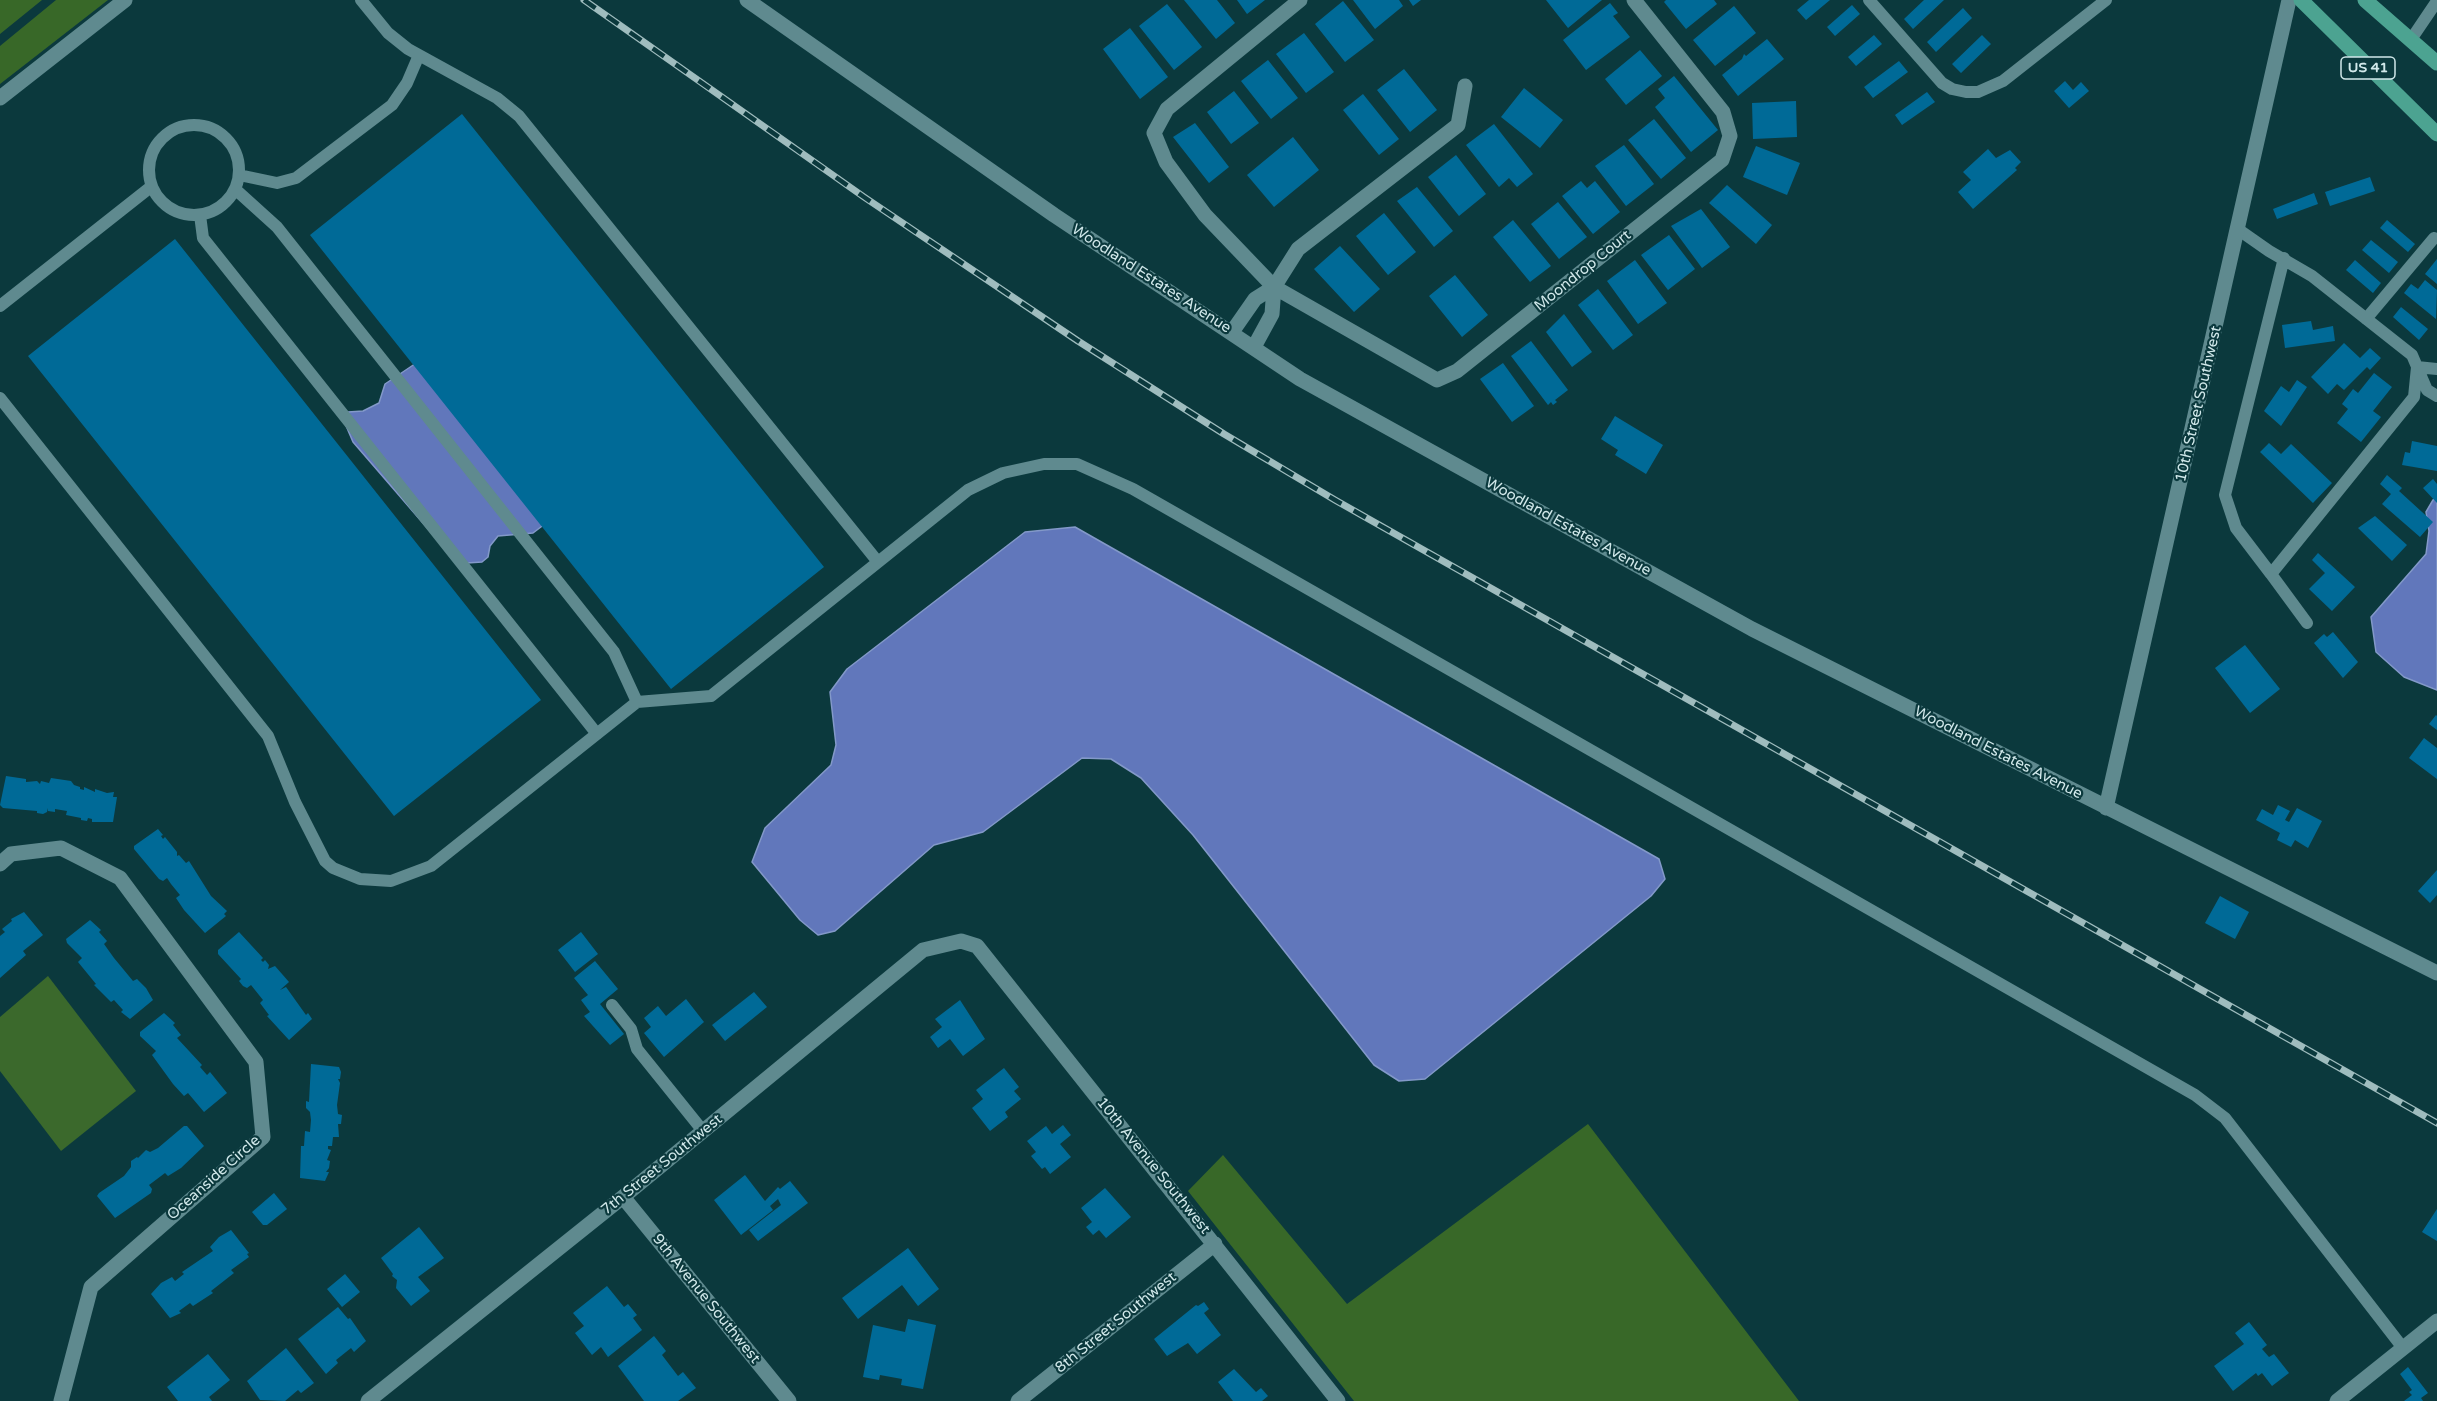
<!DOCTYPE html>
<html>
<head>
<meta charset="utf-8">
<style>
  body { margin:0 }
  canvas { display:block; background:#0b393d }
</style>
</head>
<body>
<canvas width="2437" height="1401"></canvas>
<script>
const g = document.querySelector('canvas').getContext('2d');
g.lineJoin = 'round';
function paint(path, color) { g.fillStyle = color; g.fill(path, 'evenodd'); }
const toPath = rows => new Path2D(rows.map(r => 'M' + r).join(''));
function stroke(path, color, width, dash) { g.strokeStyle = color; g.lineWidth = width; g.lineCap = dash ? 'butt' : 'round'; g.setLineDash(dash || []); g.stroke(path); }
function write(font, color, halo, rows, align = 'center') {
  g.font = font + ' "Varela Round",sans-serif'; g.lineWidth = 4.5; g.setLineDash([]); g.textBaseline = 'middle'; g.strokeStyle = halo; g.fillStyle = color; for (const [text, x, y, turn = 0] of rows) {
    g.save(); g.translate(x, y); g.rotate((+turn || 0) * Math.PI / 180); g.textAlign = isNaN(turn) ? turn : align; if (halo) g.strokeText(text, 0, 0); g.fillText(text, 0, 0); g.restore();
  }
}
const green = toPath([
  [48,976,136,1091,61,1151,0,1071,0,1017]
]);
const forest = toPath([
  [0,0,42,0,0,34],
  [56,0,108,0,0,84,0,46],
  [1588,1124,1799,1401,1354,1401,1188,1191,1223,1155,1347,1304]
]);
const water = toPath([
  [495,310,558,514,533,533,498,536,490,546,488,557,482,562,467,563,454,559,353,442,344,421,348,412,363,411,379,403,385,384,495,310],
  [2437,498,2437,690,2404,677,2376,652,2371,617,2426,554,2429,531,2426,512,2433,500,2437,498],
  [1075,527,1659,859,1665,879,1651,896,1425,1079,1399,1081,1374,1065,1193,835,1141,778,1111,759,1082,758,983,832,934,845,835,931,818,935,800,920,752,862,765,828,831,765,836,745,830,692,847,669,1025,532,1075,527]
]);
const building = toPath([
  [1184,0,1217,0,1235,23,1216,39],
  [1237,0,1265,0,1247,14],
  [1353,0,1399,0,1403,6,1375,29],
  [1409,0,1421,0,1413,6],
  [1546,0,1602,0,1568,28],
  [1666,0,1714,0,1717,4,1686,29,1664,2],
  [1809,0,1830,0,1806,20,1797,10],
  [1924,0,1944,0,1913,29,1904,19],
  [1343,1,1374,40,1345,62,1315,24],
  [1610,3,1618,13,1613,16,1630,37,1586,70,1563,40],
  [1167,4,1202,47,1174,70,1139,26],
  [1852,5,1860,14,1835,36,1827,27],
  [1734,6,1756,33,1715,66,1693,40],
  [1963,8,1972,18,1936,52,1927,42],
  [1130,28,1168,77,1140,99,1103,49],
  [1304,33,1334,72,1306,93,1276,54],
  [1874,35,1882,44,1856,66,1848,57],
  [1982,35,1991,44,1961,73,1952,64],
  [1767,39,1784,59,1738,96,1722,75,1742,59,1744,54,1746,56],
  [1640,50,1662,76,1626,105,1605,79],
  [1268,60,1298,98,1271,119,1241,81],
  [1899,61,1908,72,1873,98,1864,87],
  [1404,69,1437,110,1410,132,1377,90],
  [1674,76,1718,130,1691,152,1655,107,1665,98,1658,89],
  [2065,81,2073,90,2081,82,2089,91,2069,108,2054,91],
  [1524,88,1563,120,1540,148,1501,117],
  [1234,91,1259,123,1231,144,1207,112],
  [1927,92,1935,102,1902,125,1895,115],
  [1363,94,1399,139,1379,155,1343,110],
  [1796,101,1797,137,1753,139,1752,103],
  [462,114,824,567,671,689,310,235],
  [1654,119,1686,158,1661,179,1628,140],
  [1195,123,1229,167,1209,183,1173,137],
  [1494,124,1533,174,1517,187,1509,178,1499,187,1466,145],
  [1293,137,1319,170,1274,207,1247,175],
  [1624,145,1654,184,1626,206,1595,166],
  [1756,146,1800,163,1787,195,1743,177],
  [1988,149,1996,158,2010,150,2021,162,2015,168,2017,170,1973,209,1958,192,1971,180,1963,172],
  [1456,155,1486,194,1459,216,1428,177],
  [2370,177,2375,191,2330,206,2325,192],
  [1581,181,1587,188,1595,181,1620,212,1593,234,1562,196],
  [1727,185,1772,225,1756,244,1709,203],
  [1417,187,1453,231,1434,247,1397,201],
  [2314,193,2318,204,2277,219,2273,209],
  [1558,202,1587,237,1559,259,1531,224],
  [1701,209,1730,247,1702,268,1671,226],
  [1384,213,1416,252,1388,275,1356,236],
  [1513,220,1551,266,1530,282,1493,237],
  [2387,220,2415,244,2408,252,2380,228],
  [1669,235,1695,269,1668,290,1641,255],
  [175,239,541,700,394,816,28,356],
  [2371,240,2398,262,2389,273,2362,250],
  [1340,246,1380,289,1354,312,1314,269],
  [2437,259,2437,284,2425,274],
  [1635,260,1667,303,1638,324,1607,281],
  [2355,260,2381,283,2373,293,2346,270],
  [1455,275,1488,315,1462,337,1429,296],
  [2425,280,2437,290,2436,319,2404,293,2411,284,2418,289],
  [1598,289,1633,335,1613,350,1578,305],
  [2401,307,2428,329,2419,340,2393,317],
  [1564,314,1592,352,1572,367,1546,332],
  [2311,321,2313,330,2333,326,2335,341,2285,348,2282,325],
  [1531,341,1568,390,1555,400,1557,402,1553,405,1551,402,1548,405,1511,356],
  [2344,343,2360,358,2370,348,2381,358,2370,370,2367,367,2344,390,2337,384,2328,394,2311,377],
  [1503,363,1534,406,1512,422,1480,379],
  [2374,373,2392,387,2373,411,2381,417,2361,442,2337,423,2348,409,2342,404,2353,389,2358,393],
  [2297,380,2307,387,2281,426,2264,411,2281,386,2289,392],
  [1615,416,1663,445,1646,474,1615,455,1618,450,1601,439],
  [2412,441,2437,446,2437,471,2402,465,2405,452,2410,453],
  [2269,443,2281,454,2291,444,2332,483,2313,503,2260,452],
  [2387,475,2402,488,2399,491,2433,522,2420,537,2382,504,2391,494,2380,484],
  [2433,479,2437,484,2437,503,2423,488],
  [2375,516,2407,545,2392,561,2358,528],
  [2318,553,2355,587,2332,611,2309,589,2325,573,2312,560],
  [2333,632,2358,662,2343,678,2314,643,2324,634,2327,637],
  [2245,645,2280,689,2250,713,2215,668],
  [2436,715,2437,716,2437,730,2429,724],
  [2424,738,2437,748,2437,779,2409,758],
  [6,776,26,779,26,782,37,781,40,784,41,781,49,783,51,778,71,781,74,785,80,787,80,789,84,790,84,787,95,792,95,789,107,793,114,792,113,797,117,797,113,822,92,822,92,819,88,818,87,821,81,820,81,818,66,815,67,811,55,809,55,812,48,811,48,808,47,812,43,814,37,813,37,811,3,808,0,805],
  [2278,805,2290,811,2285,820,2289,822,2297,808,2322,821,2308,848,2295,840,2291,847,2277,840,2280,833,2256,820,2262,809,2273,815],
  [158,829,163,835,161,836,163,839,165,837,177,852,177,856,179,855,186,863,189,861,211,896,227,911,224,914,226,916,205,933,184,910,176,898,180,895,171,884,167,878,163,881,159,879,134,849,134,846],
  [2437,870,2437,895,2430,903,2418,891],
  [2220,896,2249,912,2235,939,2205,923],
  [24,912,43,935,23,951,26,955,0,978,0,936,5,932,2,929,12,921,11,919],
  [90,920,101,930,99,932,107,941,104,944,114,958,133,981,137,979,146,988,153,1000,130,1019,121,1012,123,1010,114,1000,111,1002,94,985,96,984,78,962,82,958,67,943,66,939],
  [239,932,263,958,261,960,263,962,265,960,269,965,268,969,275,966,289,982,280,990,286,987,306,1015,308,1013,312,1019,289,1040,267,1016,269,1015,260,1003,263,1000,251,985,247,988,243,986,239,981,241,979,218,954,218,950],
  [581,932,598,954,575,972,558,950],
  [595,961,618,989,600,1004,624,1034,610,1045,584,1016,590,1012,581,1000,588,995,574,978],
  [754,992,767,1007,725,1041,712,1025],
  [686,999,704,1022,664,1057,644,1033,651,1027,644,1018,658,1006,666,1016],
  [960,1000,985,1039,963,1056,950,1039,938,1048,930,1037,942,1027,935,1019],
  [164,1013,175,1023,173,1025,181,1035,177,1038,202,1065,200,1067,207,1075,210,1072,227,1093,204,1112,188,1093,184,1096,173,1084,152,1055,156,1051,140,1036,140,1032],
  [311,1064,339,1067,341,1072,340,1079,338,1079,340,1083,337,1105,338,1114,342,1115,341,1124,338,1124,339,1137,333,1137,332,1146,328,1146,328,1149,331,1150,327,1160,330,1161,329,1168,326,1172,329,1172,325,1181,300,1178,301,1146,304,1146,305,1131,310,1132,311,1120,310,1112,306,1108,306,1101,309,1102],
  [1004,1068,1019,1087,1014,1091,1021,1099,1005,1112,1008,1117,990,1131,972,1108,983,1099,976,1090],
  [1063,1125,1071,1135,1060,1144,1071,1157,1050,1174,1045,1167,1042,1169,1031,1156,1036,1152,1027,1141,1046,1126,1052,1134],
  [184,1126,187,1126,204,1146,181,1168,168,1176,165,1173,149,1185,152,1189,151,1193,115,1218,97,1196,99,1193,124,1176,131,1167,131,1161,137,1157,138,1158,146,1150,150,1152,158,1148],
  [745,1175,765,1201,778,1187,780,1189,790,1181,808,1203,758,1241,749,1230,781,1205,778,1199,770,1206,773,1210,741,1235,714,1200],
  [1105,1188,1131,1217,1106,1238,1099,1230,1093,1235,1086,1227,1092,1222,1081,1208],
  [274,1193,287,1209,267,1225,263,1225,252,1212],
  [2437,1209,2437,1241,2422,1232],
  [419,1227,444,1258,418,1277,430,1291,411,1306,396,1288,397,1280,392,1276,393,1274,381,1258],
  [231,1230,249,1253,247,1254,249,1257,231,1270,234,1273,211,1291,213,1293,193,1306,190,1303,179,1311,181,1313,170,1318,151,1294,161,1283,172,1277,175,1281,184,1274,182,1272,213,1251,210,1247,219,1237],
  [908,1248,939,1289,918,1306,902,1285,858,1319,842,1298],
  [345,1274,360,1292,342,1307,327,1289],
  [607,1286,624,1307,628,1304,637,1315,633,1318,642,1330,608,1357,601,1347,592,1355,575,1333,584,1326,573,1313],
  [1204,1302,1209,1309,1204,1313,1221,1335,1197,1354,1188,1343,1167,1356,1154,1339,1196,1305,1198,1306],
  [338,1307,348,1319,350,1318,366,1341,354,1352,351,1348,336,1360,338,1363,326,1374,298,1339],
  [908,1319,936,1325,923,1389,901,1385,902,1379,880,1375,879,1380,863,1377,873,1325,905,1332],
  [2249,1322,2267,1345,2262,1349,2269,1357,2274,1354,2289,1373,2272,1386,2262,1373,2258,1376,2256,1373,2233,1391,2214,1366,2244,1344,2235,1333],
  [654,1336,666,1351,662,1355,678,1376,683,1372,696,1388,678,1401,644,1401,618,1366],
  [286,1348,314,1383,301,1393,298,1390,285,1401,260,1400,247,1381],
  [208,1354,230,1380,209,1397,212,1401,178,1401,167,1387],
  [2408,1367,2428,1393,2421,1398,2423,1401,2404,1401,2412,1395,2409,1392,2412,1390,2400,1374],
  [1234,1369,1256,1392,1261,1388,1268,1396,1262,1401,1233,1401,1218,1382]
]);
const service = toPath([
  [361,0,388,33,408,49,497,98,519,116,878,562],
  [1869,0,1942,83,1952,89,1966,92,1978,92,2003,81,2106,0],
  [2410,41,2437,1],
  '149 170a45 45 0 1 1 90 0a45 45 0 1 1-90 0Z',
  [239,175,277,183,296,178,392,105,407,83,419,55],
  [235,189,277,227,614,652,637,702],
  [200,215,203,238,597,734],
  [2239,230,2269,251,2312,276,2412,355,2427,390,2437,396],
  [0,306,152,186],
  [2366,319,2434,238],
  [0,398,268,736,295,802,325,861,333,868,360,879,391,881,431,866,637,702,711,696,968,490,1003,473,1044,464,1077,464,1133,489,2195,1095,2225,1118,2403,1348],
  [2271,574,2236,528,2225,495,2284,258],
  [2307,623,2271,574,2414,397,2417,367,2437,369],
  [612,1005,631,1029,637,1049,703,1131]
]);
const minor = toPath([
  [747,0,1054,215,1300,379,1752,629,2437,973],
  [1300,0,1167,109,1154,133,1166,162,1205,215,1274,287,1437,380,1457,371,1722,160,1730,136,1723,112,1634,0],
  [0,98,125,0],
  [1232,332,1255,299,1274,287,1298,249,1458,125,1465,86],
  [1254,347,1272,314,1274,287],
  [2106,808,2289,0],
  [0,864,11,854,61,848,120,878,256,1062,263,1137,91,1287,61,1401],
  [623,1197,789,1401],
  [368,1401,623,1197,923,950,961,941,977,946,1338,1401],
  [1018,1401,1215,1244],
  [2337,1401,2437,1321]
]);
const primary = toPath([
  [2301,0,2437,134],
  [2365,0,2437,63]
]);
const rail = toPath([
  [584,0,864,197,1078,341,1224,434,1335,500,2437,1123]
]);
const shields = [
  [2368,68,54]
];
const shieldNames = [
  ["US 41",2368,68]
];
const streetNames = [
  ["Moondrop Court",1583,271,-39],
  ["Woodland Estates Avenue",1151,279,33],
  ["10th Street Southwest",2199,404,-77],
  ["Woodland Estates Avenue",1568,527,29],
  ["Woodland Estates Avenue",1998,753,27],
  ["7th Street Southwest",662,1165,-39],
  ["10th Avenue Southwest",1153,1166,51],
  ["Oceanside Circle",214,1178,-42],
  ["9th Avenue Southwest",706,1299,51],
  ["8th Street Southwest",1116,1323,-39]
];
paint(green, '#3b692c');
paint(forest, '#386828');
paint(water, '#6177bb');
stroke(water, '#8399c9', 1.5);
paint(building, '#006a97');
stroke(service, '#5f8a8f', 12);
stroke(minor, '#5f8a8f', 15);
stroke(primary, '#4ca391', 15);
stroke(rail, '#9fbcbe', 7);
stroke(rail, '#0b393d', 4.5, [14]);
for (const [x, y, w] of shields) { const box = new Path2D(); box.roundRect(x - w / 2, y - 11, w, 22, 4.5); g.fillStyle = '#0b393d'; g.fill(box); stroke(box, '#d1e8ea', 1.5); }
write('bold 14px', '#d1e8ea', null, shieldNames);
write('15px', '#d1e8ea', '#0b393d', streetNames);
</script>
</body>
</html>
